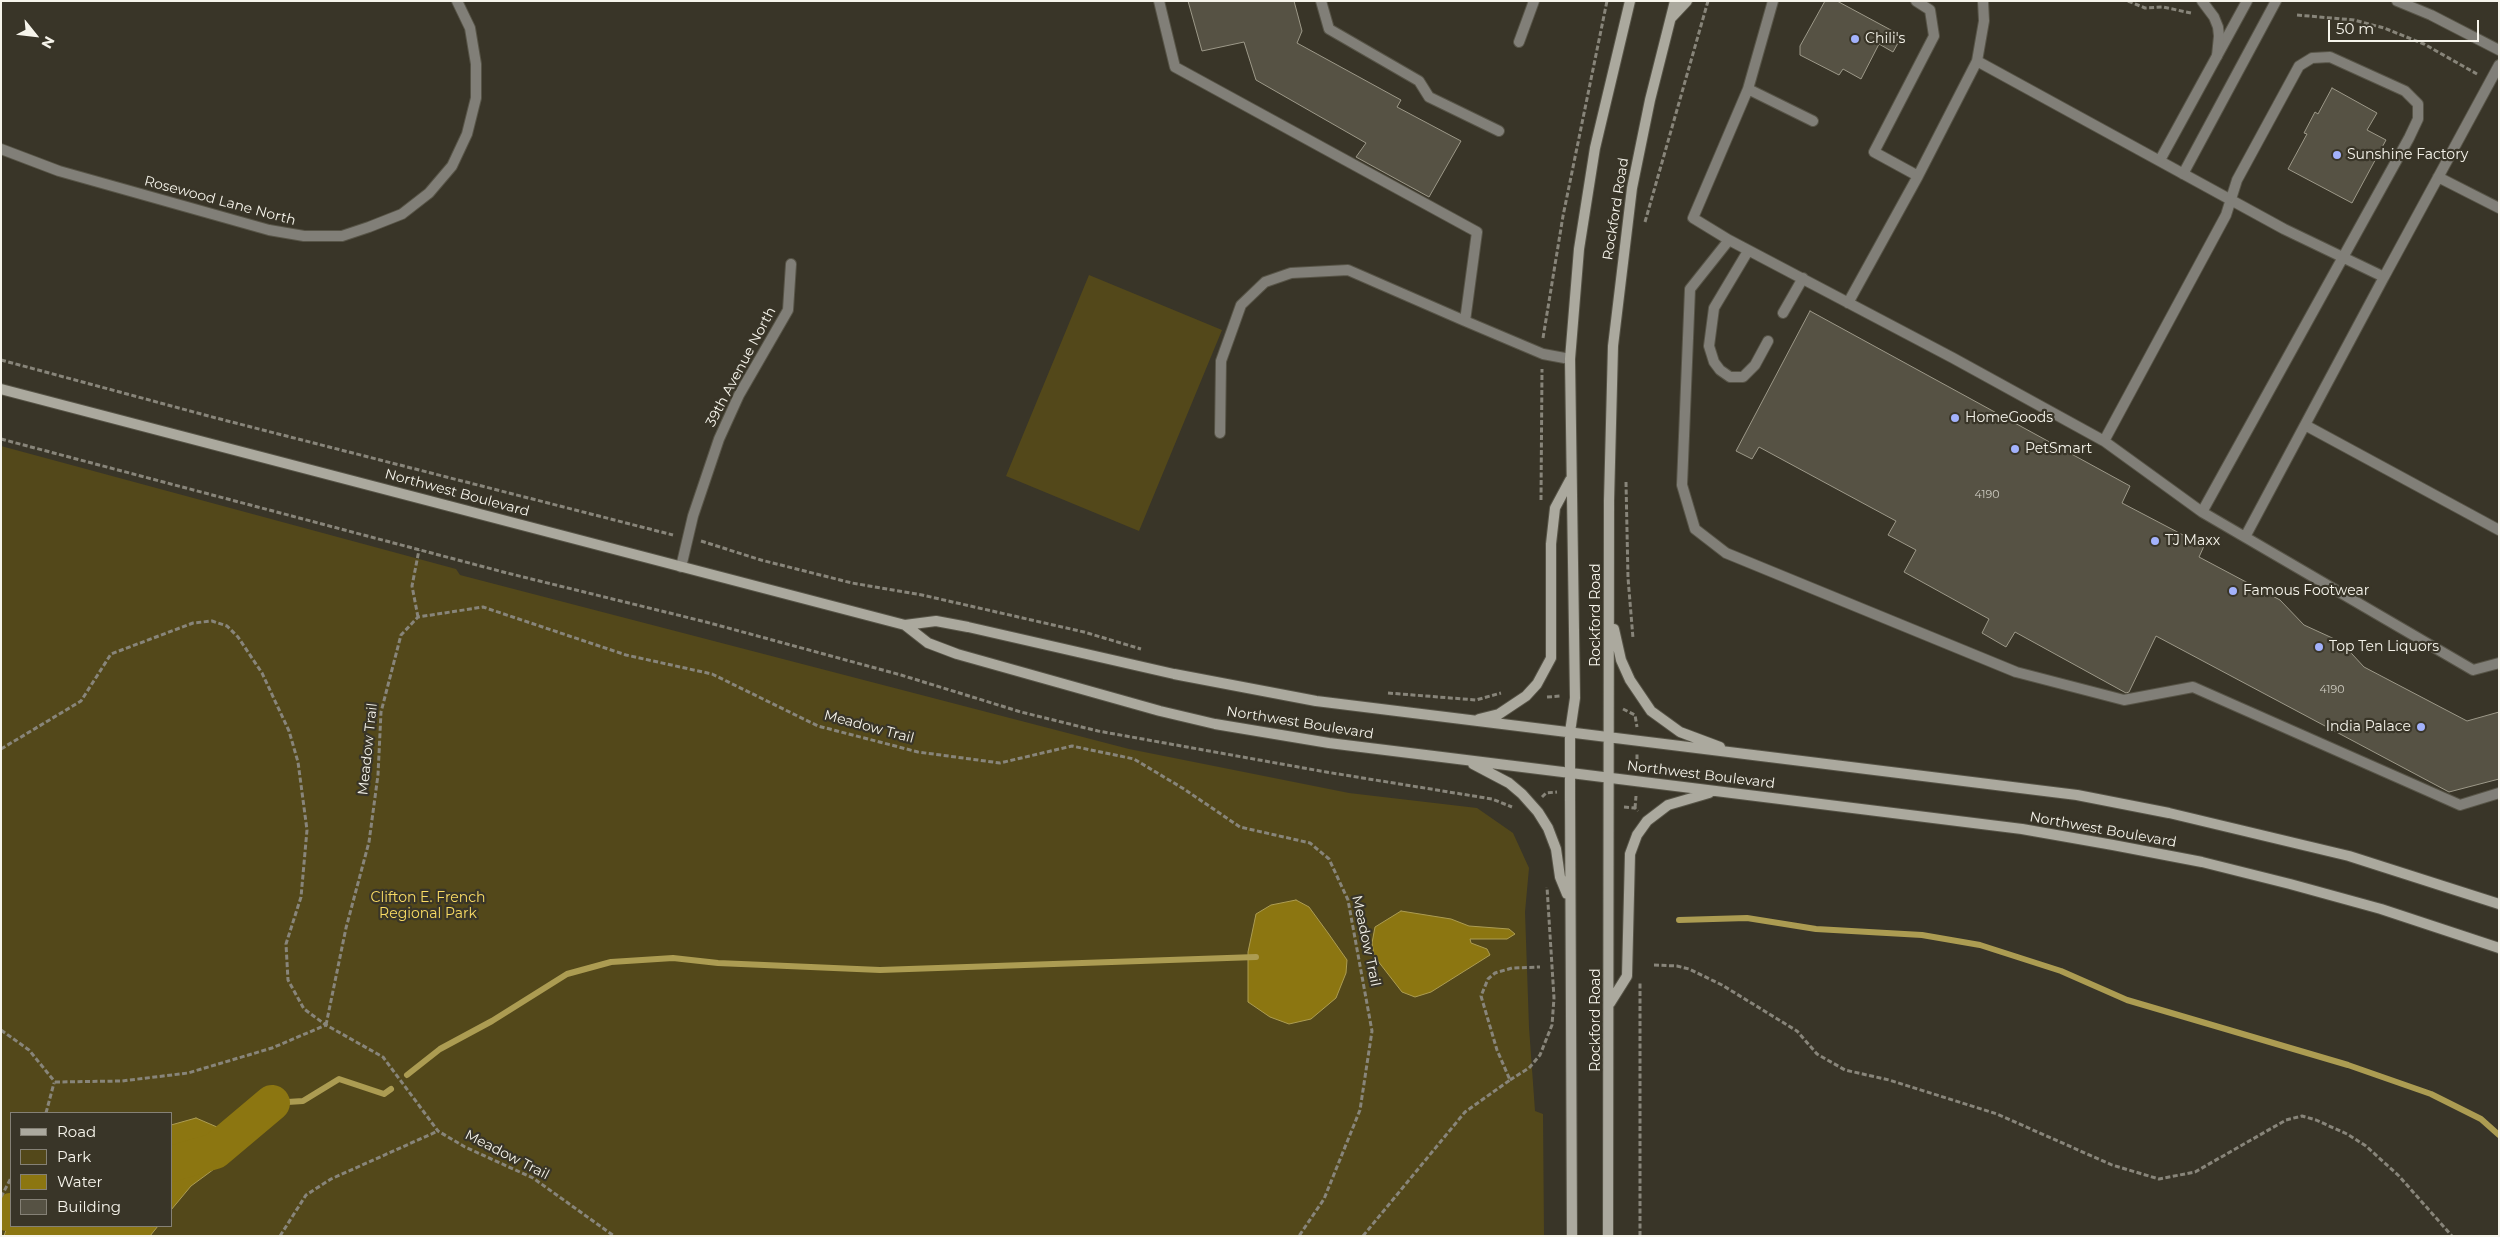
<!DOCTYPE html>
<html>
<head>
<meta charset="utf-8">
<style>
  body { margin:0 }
  #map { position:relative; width:2500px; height:1237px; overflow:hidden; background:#393528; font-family:Montserrat,sans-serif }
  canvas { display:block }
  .frame { position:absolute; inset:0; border:2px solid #f6f4eb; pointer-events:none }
  .legend { position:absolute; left:10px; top:1112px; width:162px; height:115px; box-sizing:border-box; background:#393528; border:1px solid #858176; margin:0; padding:6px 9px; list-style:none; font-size:15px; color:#f6f4eb }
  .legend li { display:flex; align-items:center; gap:10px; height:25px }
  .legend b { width:25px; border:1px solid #858176 }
  .north { position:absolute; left:10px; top:10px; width:50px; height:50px; -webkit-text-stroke:4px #393528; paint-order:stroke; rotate:119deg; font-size:14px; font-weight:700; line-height:20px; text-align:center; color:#f6f4eb }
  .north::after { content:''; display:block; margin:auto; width:18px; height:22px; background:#f6f4eb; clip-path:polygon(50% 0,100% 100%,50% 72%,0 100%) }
  .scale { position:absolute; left:2328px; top:20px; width:151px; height:22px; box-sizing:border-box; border:2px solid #f6f4eb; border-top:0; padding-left:6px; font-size:15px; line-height:18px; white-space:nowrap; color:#f6f4eb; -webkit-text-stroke:4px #393528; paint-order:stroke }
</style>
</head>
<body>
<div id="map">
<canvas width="2500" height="1237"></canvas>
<div class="frame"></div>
<ul class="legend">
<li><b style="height:6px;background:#aba99e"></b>Road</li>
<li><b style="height:14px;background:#53481a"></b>Park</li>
<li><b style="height:14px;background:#8c7611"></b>Water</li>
<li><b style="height:14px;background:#565244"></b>Building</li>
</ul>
<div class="north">N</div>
<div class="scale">50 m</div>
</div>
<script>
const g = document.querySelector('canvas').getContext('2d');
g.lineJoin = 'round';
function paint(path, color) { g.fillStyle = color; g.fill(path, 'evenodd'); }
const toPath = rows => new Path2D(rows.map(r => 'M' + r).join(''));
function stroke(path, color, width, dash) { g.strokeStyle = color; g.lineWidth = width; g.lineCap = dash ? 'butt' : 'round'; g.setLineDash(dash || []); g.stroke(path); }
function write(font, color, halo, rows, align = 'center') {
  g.font = font + ' Montserrat,sans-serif'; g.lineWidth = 4.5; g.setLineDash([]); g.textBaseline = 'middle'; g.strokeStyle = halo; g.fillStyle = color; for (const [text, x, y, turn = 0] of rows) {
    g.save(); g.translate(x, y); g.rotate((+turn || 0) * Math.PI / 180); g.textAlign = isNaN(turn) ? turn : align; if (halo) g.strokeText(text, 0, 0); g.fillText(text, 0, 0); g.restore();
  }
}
const green = toPath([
  [1089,275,1222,330,1139,531,1006,476],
  [1,446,456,569,460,575,1129,749,1349,793,1477,808,1513,833,1529,868,1525,912,1529,1027,1535,1111,1543,1114,1544,1236,1,1236],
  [11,1113,171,1113,171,1226,11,1226]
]);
const water = toPath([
  [1296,900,1309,907,1328,933,1347,960,1346,973,1336,998,1311,1019,1289,1024,1270,1017,1248,1002,1248,952,1256,914,1271,905,1296,900],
  [1401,911,1451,919,1469,926,1509,929,1515,934,1507,939,1470,939,1471,943,1487,949,1490,955,1431,992,1415,997,1402,992,1374,956,1372,943,1375,927,1401,911],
  [196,1118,224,1130,242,1120,258,1132,244,1147,191,1186,171,1210,171,1125,196,1118],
  [11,1215,11,1226,158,1226,150,1236,4,1236,11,1215]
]);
const stream = toPath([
  [1679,920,1747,918,1816,929,1922,935,1980,945,2061,971,2127,1000,2348,1065,2431,1094,2481,1119,2499,1135],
  [407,1075,440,1049,492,1021,567,974,611,962,673,958,718,963,880,970,1256,957],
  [272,1103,303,1101,339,1079,384,1094,391,1089]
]);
const river = toPath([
  [171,1164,215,1151,272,1103],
  [7,1213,11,1211]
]);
const building = toPath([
  [1188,1,1294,1,1302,31,1297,43,1401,100,1397,107,1461,141,1429,197,1356,157,1366,143,1256,80,1244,42,1202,51,1188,1],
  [1825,1,1837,1,1902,36,1893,52,1879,44,1861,79,1843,69,1839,75,1800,55,1800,46,1825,1],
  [2332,88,2377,113,2367,130,2386,140,2352,203,2288,169,2307,134,2304,133,2315,112,2318,114,2332,88],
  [1810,311,2130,486,2122,503,2204,546,2199,557,2280,600,2304,625,2341,642,2364,667,2467,721,2499,712,2499,779,2449,792,2156,636,2129,692,2126,693,2015,632,2006,647,1982,633,1989,619,1904,572,1916,550,1888,535,1896,521,1759,447,1752,459,1736,451,1810,311]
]);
const path = toPath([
  [2128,1,2145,8,2163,7,2191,13],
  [2297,15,2354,20,2384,28,2424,44,2477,74],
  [1645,222,1708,1],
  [1543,338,1563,216,1607,1],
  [1,360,216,418,673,535],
  [1,439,507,573,706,622,901,675,1021,712,1098,731,1326,772,1492,799,1512,807],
  [1626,482,1628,578,1633,638],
  [1541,500,1542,369],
  [701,541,761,560,852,583,922,595,1084,632,1141,649],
  [418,617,412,586,419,550],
  [1388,693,1476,700,1501,693],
  [1547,697,1561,696],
  [1623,709,1635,715,1637,727],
  [1,749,81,701,111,654,193,623,212,621,227,626,238,637,262,673,289,731,298,762,307,830,301,897,286,944,288,980,304,1009,326,1025,383,1057,438,1131,465,1147,533,1178,614,1236],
  [1637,767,1637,753],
  [1542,797,1546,793,1557,792],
  [1624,807,1635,808,1638,811],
  [1635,808,1636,796],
  [1654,965,1677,966,1689,969,1722,985,1797,1031,1817,1054,1845,1070,1889,1080,1997,1114,2112,1165,2159,1179,2195,1172,2286,1120,2302,1116,2316,1120,2347,1134,2366,1146,2399,1176,2452,1236],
  [326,1025,346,928,369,842,378,775,381,712,401,635,418,617,483,607,626,655,712,674,818,726,918,752,1000,763,1072,746,1134,759,1184,789,1240,827,1310,843,1329,859,1348,900,1372,1031,1360,1110,1324,1199,1299,1236],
  [1,1030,29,1050,55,1082],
  [1510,1080,1529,1068,1540,1055,1552,1025,1554,998,1547,887],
  [55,1082,122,1081,188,1073,272,1048,326,1025],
  [46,1113,54,1083],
  [1,1197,11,1178],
  [280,1236,306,1195,331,1179,438,1131],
  [1363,1236,1465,1112,1510,1080,1497,1050,1481,996,1488,979,1495,973,1512,968,1540,967],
  [1640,1236,1640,983]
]);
const service = toPath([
  [1159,1,1175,67,1477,232,1465,321,1543,354,1570,359],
  [1321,1,1329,29,1419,81,1429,97,1499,131],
  [1773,1,1748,89,1693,218,1729,240,1690,289,1682,485,1695,529,1726,553,2016,672,2124,700,2193,687,2460,805,2499,793],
  [1916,1,1930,10,1934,36,1874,152,1918,176,1977,61,1984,21,1983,1],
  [1519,42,1534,1],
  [1977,61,2284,229,2384,277,2499,65],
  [1748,89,1813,121],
  [2160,160,2247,1],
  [2183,174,2276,1],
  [2438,177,2499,208],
  [1729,240,1953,358,2104,441,2202,512,2473,670,2499,663],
  [1748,251,1714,308,1709,346,1714,362,1720,370,1730,377,1743,377,1755,365,1768,341],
  [1848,303,1918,176],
  [1783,313,1803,278],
  [2305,425,2499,530],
  [1220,433,1221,361,1241,305,1265,282,1291,273,1348,270,1465,321],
  [2104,441,2226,215,2237,180,2299,66,2312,58,2330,57,2405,91,2418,104,2418,119,2409,138,2202,512],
  [2245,537,2384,277]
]);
const minor = toPath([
  [1,149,59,171,269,230,304,236,342,236,369,227,402,214,429,193,452,166,467,134,476,98,476,64,470,28,457,1],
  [681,567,693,516,719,439,739,395,788,310,791,264]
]);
const tertiary = toPath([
  [2202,1,2214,17,2218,27,2219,36,2217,56],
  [2397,1,2431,15,2499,50]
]);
const secondary = toPath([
  [1671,18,1687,1],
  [1,389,905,625,936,621,968,627,1174,674,1316,701,2077,795,2169,813,2349,856,2499,904],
  [905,625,928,643,957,654,1160,711,1215,724,1329,743,2022,829,2113,845,2202,862,2290,884,2381,909,2499,948],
  [1614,629,1621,660,1630,680,1651,711,1680,732,1720,747],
  [1479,719,1499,714,1526,696,1537,684,1551,658,1551,544,1555,508,1570,480],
  [1473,764,1509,783,1522,794,1538,812,1548,828,1556,849,1560,877,1567,894],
  [1610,1003,1627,976,1630,854,1637,835,1647,821,1668,805,1709,793],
  [1572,1236,1570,795,1570,732,1575,698,1570,359,1579,249,1595,148,1630,1],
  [1608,1236,1609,501,1613,346,1632,188,1650,100,1675,1]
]);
const markers = [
  [1855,39,5,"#a3b2fc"],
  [2337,155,5,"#a3b2fc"],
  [1955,418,5,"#a3b2fc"],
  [2015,449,5,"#a3b2fc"],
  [2155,541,5,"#a3b2fc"],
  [2233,591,5,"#a3b2fc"],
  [2319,647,5,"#a3b2fc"],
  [2421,727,5,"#a3b2fc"]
];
const numberNames = [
  ["4190",1987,495],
  ["4190",2332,690]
];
const poiNames = [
  ["Chili's",1865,39],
  ["Sunshine Factory",2347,155],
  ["HomeGoods",1965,418],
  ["PetSmart",2025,449],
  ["TJ Maxx",2165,541],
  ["Famous Footwear",2243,591],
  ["Top Ten Liquors",2329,647],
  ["India Palace",2411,727,"right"]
];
const streetNames = [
  ["Rosewood Lane North",220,201,15],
  ["Rockford Road",1616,209,-81],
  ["39th Avenue North",741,367,-62],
  ["Northwest Boulevard",457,493,15],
  ["Rockford Road",1596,615,-90],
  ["Northwest Boulevard",1300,723,9],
  ["Meadow Trail",869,727,15],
  ["Meadow Trail",368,749,-84],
  ["Northwest Boulevard",1701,775,7],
  ["Northwest Boulevard",2103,830,10],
  ["Meadow Trail",1366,941,78],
  ["Rockford Road",1596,1020,-90],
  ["Meadow Trail",507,1155,27]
];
const parkNames = [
  ["Clifton E. French",428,898],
  ["Regional Park",428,914]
];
paint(green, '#53481a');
paint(water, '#8c7611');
stroke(water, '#ac9c52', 1);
stroke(stream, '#ac9c52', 6);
stroke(river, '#8c7611', 36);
paint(building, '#565244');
stroke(building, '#9d9989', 1);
stroke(service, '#575447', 12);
stroke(minor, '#575447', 12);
stroke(tertiary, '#575447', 12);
stroke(secondary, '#575447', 12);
stroke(path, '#88857a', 3, [5, 2.5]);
stroke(service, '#817f78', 10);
stroke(minor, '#817f78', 10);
stroke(tertiary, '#817f78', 10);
stroke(secondary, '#aba99e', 10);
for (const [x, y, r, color] of markers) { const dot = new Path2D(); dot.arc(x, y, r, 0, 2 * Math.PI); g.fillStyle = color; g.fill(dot); stroke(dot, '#393528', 2); }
write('11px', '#ceccc1', null, numberNames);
write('14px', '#f6f4eb', '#393528', poiNames, 'left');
write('14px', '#f6f4eb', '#393528', streetNames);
write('14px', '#fadc64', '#393528', parkNames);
</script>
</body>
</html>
